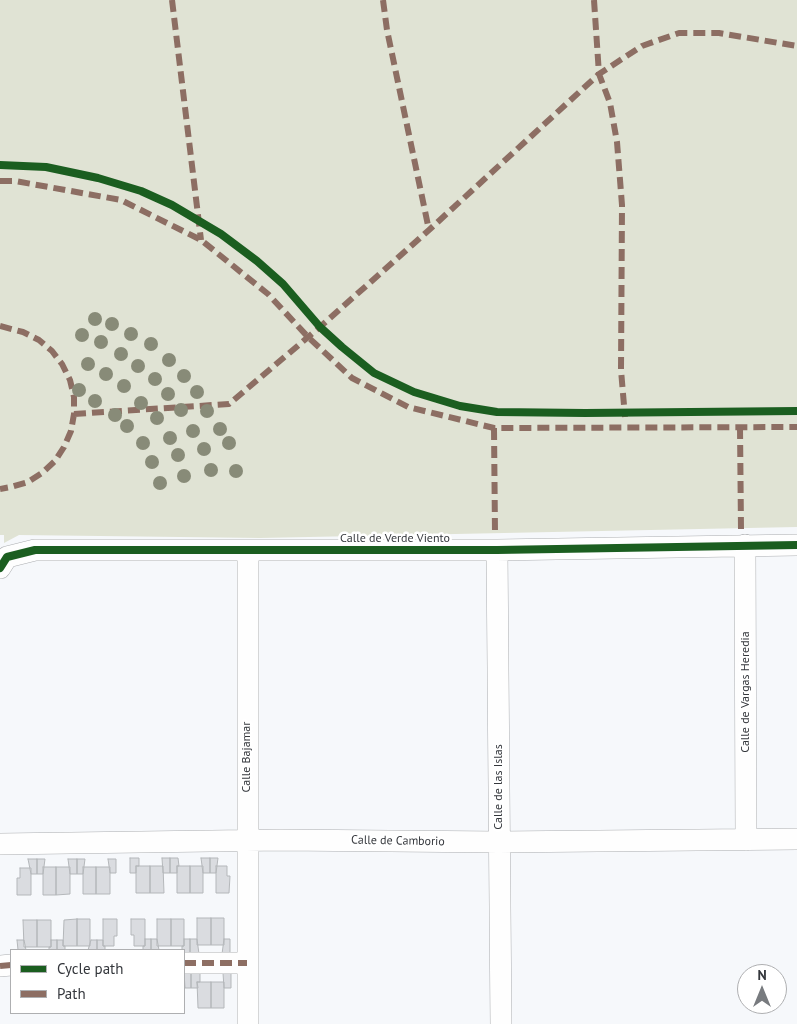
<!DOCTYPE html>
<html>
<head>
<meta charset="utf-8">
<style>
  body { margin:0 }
  #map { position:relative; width:797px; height:1024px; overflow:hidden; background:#f6f8fb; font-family:"PT Sans",sans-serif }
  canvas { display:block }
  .legend { position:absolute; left:10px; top:949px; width:175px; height:65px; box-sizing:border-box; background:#fff; border:1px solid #aeafb1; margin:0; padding:6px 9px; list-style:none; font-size:15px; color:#34373c }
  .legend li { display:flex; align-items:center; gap:10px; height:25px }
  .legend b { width:25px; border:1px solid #aeafb1 }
  .north { position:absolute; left:737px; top:964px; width:50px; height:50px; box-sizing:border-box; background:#fff; border:1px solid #aeafb1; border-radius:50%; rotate:0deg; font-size:14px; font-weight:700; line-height:20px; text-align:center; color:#34373c }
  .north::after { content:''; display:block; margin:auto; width:18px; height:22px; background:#787b7f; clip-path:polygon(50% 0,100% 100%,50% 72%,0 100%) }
</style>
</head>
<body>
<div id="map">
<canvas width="797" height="1024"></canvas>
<ul class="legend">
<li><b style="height:6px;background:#1b5e20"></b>Cycle path</li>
<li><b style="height:6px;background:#8d6e63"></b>Path</li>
</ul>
<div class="north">N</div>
</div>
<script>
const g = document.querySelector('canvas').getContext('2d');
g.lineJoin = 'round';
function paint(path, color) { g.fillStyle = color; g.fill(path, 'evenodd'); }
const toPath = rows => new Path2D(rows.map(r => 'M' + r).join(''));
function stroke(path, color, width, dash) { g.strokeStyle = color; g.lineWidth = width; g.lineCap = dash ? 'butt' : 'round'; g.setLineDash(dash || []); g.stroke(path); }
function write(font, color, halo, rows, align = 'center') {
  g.font = font + ' "PT Sans",sans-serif'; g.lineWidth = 5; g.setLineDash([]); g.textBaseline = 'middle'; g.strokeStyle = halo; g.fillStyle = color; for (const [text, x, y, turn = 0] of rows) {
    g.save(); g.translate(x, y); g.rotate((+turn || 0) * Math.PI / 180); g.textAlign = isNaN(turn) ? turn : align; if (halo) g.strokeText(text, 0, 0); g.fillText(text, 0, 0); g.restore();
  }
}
const green = toPath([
  [0,0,797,0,797,527,260,538,19,535,4,543,4,535,0,535]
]);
const building = toPath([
  [130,858,139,858,139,866,136,866,136,873,130,873,130,858],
  [162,858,170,858,170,873,163,873,162,858],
  [170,858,178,858,179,866,177,866,177,873,170,873,170,858],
  [201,858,210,858,210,873,203,873,201,858],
  [210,858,218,858,216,873,210,873,210,858],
  [28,859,37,859,37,874,31,874,28,859],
  [37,859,45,859,43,874,37,874,37,859],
  [68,859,77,859,77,874,70,874,68,859],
  [77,859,85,859,83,874,77,874,77,859],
  [108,859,116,859,116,873,110,873,108,859],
  [136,866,150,866,150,893,136,893,136,866],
  [150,866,163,866,164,893,150,893,150,866],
  [177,866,190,866,190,893,177,893,177,866],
  [190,866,203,866,203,893,190,893,190,866],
  [216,866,227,866,227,876,230,876,229,893,216,893,216,866],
  [43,867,56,867,56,895,43,895,43,867],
  [56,867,70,867,70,894,56,895,56,867],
  [83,867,96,867,96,894,83,894,83,867],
  [96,867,110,867,110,894,96,894,96,867],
  [20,868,31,868,31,895,17,895,17,878,20,878,20,868],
  [197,918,211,918,211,945,197,945,197,918],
  [211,918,224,918,224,945,211,945,211,918],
  [77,919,77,946,63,946,64,920,77,919],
  [77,919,90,919,90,946,77,946,77,919],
  [103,919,117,919,117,936,114,936,114,946,103,946,103,919],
  [131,919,145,919,145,946,134,946,134,935,131,935,131,919],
  [157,919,171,919,171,946,157,946,157,919],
  [171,919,184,919,184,946,171,946,171,919],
  [23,920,37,920,37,947,24,947,23,920],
  [37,920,51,920,51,947,37,947,37,920],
  [145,939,151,939,151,950,143,950,143,946,145,946,145,939],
  [151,939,157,939,159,950,151,950,151,939],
  [184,939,190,939,190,954,184,954,184,950,182,950,182,946,184,946,184,939],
  [190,939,197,939,199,954,190,954,190,939],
  [224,939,230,939,230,954,222,954,224,939],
  [17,940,24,940,26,950,18,950,17,940],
  [51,940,57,940,57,950,49,950,49,947,51,947,51,940],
  [57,940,63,940,63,946,65,946,65,950,57,950,57,940],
  [91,940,97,940,97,950,88,950,91,940],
  [97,940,103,940,103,946,105,946,105,950,97,950,97,940],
  [184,973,191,973,191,988,185,988,184,973],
  [191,973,200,973,200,982,197,982,198,988,191,988,191,973],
  [223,973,231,973,231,988,224,988,223,973],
  [197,982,211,982,211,1008,198,1008,197,982],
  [211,982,224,982,224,1008,211,1008,211,982]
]);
const minor = toPath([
  [745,545,746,840],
  [497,550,501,1024],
  [248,551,248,1024],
  [0,568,7,557,35,550,497,550,797,545],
  [0,844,281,840,499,842,797,839],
  [184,963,247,963],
  [0,966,11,965]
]);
const quiet = toPath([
  [172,0,201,240],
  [383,0,387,30,429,230],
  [594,0,599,74,610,103,617,142,622,205,621,370,625,417],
  [0,181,15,181,121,200,201,240,268,294,308,337,352,378,408,407,494,428,797,427],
  [0,326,23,332,39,340,52,351,62,364,70,380,74,397,74,414,71,431,64,447,55,461,42,473,28,482,11,487,0,489],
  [74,414,229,404,320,327,429,230,599,74,642,46,679,33,719,33,797,46],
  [740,427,741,529],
  [494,428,495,533],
  [184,963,247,963],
  [0,966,11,965]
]);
const cycleway = toPath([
  [0,165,46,167,98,178,141,191,172,205,221,234,257,261,283,284,320,327,342,347,374,373,414,392,460,406,497,412,585,413,797,411],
  [0,568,7,557,35,550,497,550,797,545]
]);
const trees = [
  [95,319],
  [112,324],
  [131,334],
  [82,335],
  [101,342],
  [151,344],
  [121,354],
  [169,360],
  [88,364],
  [138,366],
  [106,374],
  [184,376],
  [155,379],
  [124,386],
  [79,390],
  [197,392],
  [168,394],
  [95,401],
  [141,403],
  [181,410],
  [207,411],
  [115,415],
  [157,418],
  [127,426],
  [220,429],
  [193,431],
  [170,438],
  [143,443],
  [229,443],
  [204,449],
  [178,455],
  [152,462],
  [211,470],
  [236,471],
  [184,476],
  [160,483]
];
const streetNames = [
  ["Calle de Verde Viento",395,539],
  ["Calle de Vargas Heredia",746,692,-90],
  ["Calle Bajamar",247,757,-90],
  ["Calle de las Islas",499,787,-90],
  ["Calle de Camborio",398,841,1]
];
paint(green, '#e0e3d4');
paint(building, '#dadce0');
stroke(building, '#b4b7ba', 1);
stroke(minor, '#acaeb1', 22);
stroke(minor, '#fefefe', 21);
stroke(quiet, '#8d6e63', 6, [12, 6]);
stroke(cycleway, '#1b5e20', 8);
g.fillStyle = '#888b78';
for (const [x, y] of trees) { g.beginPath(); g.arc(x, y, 7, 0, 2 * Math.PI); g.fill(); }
write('12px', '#34373c', '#fff', streetNames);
</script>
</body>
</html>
